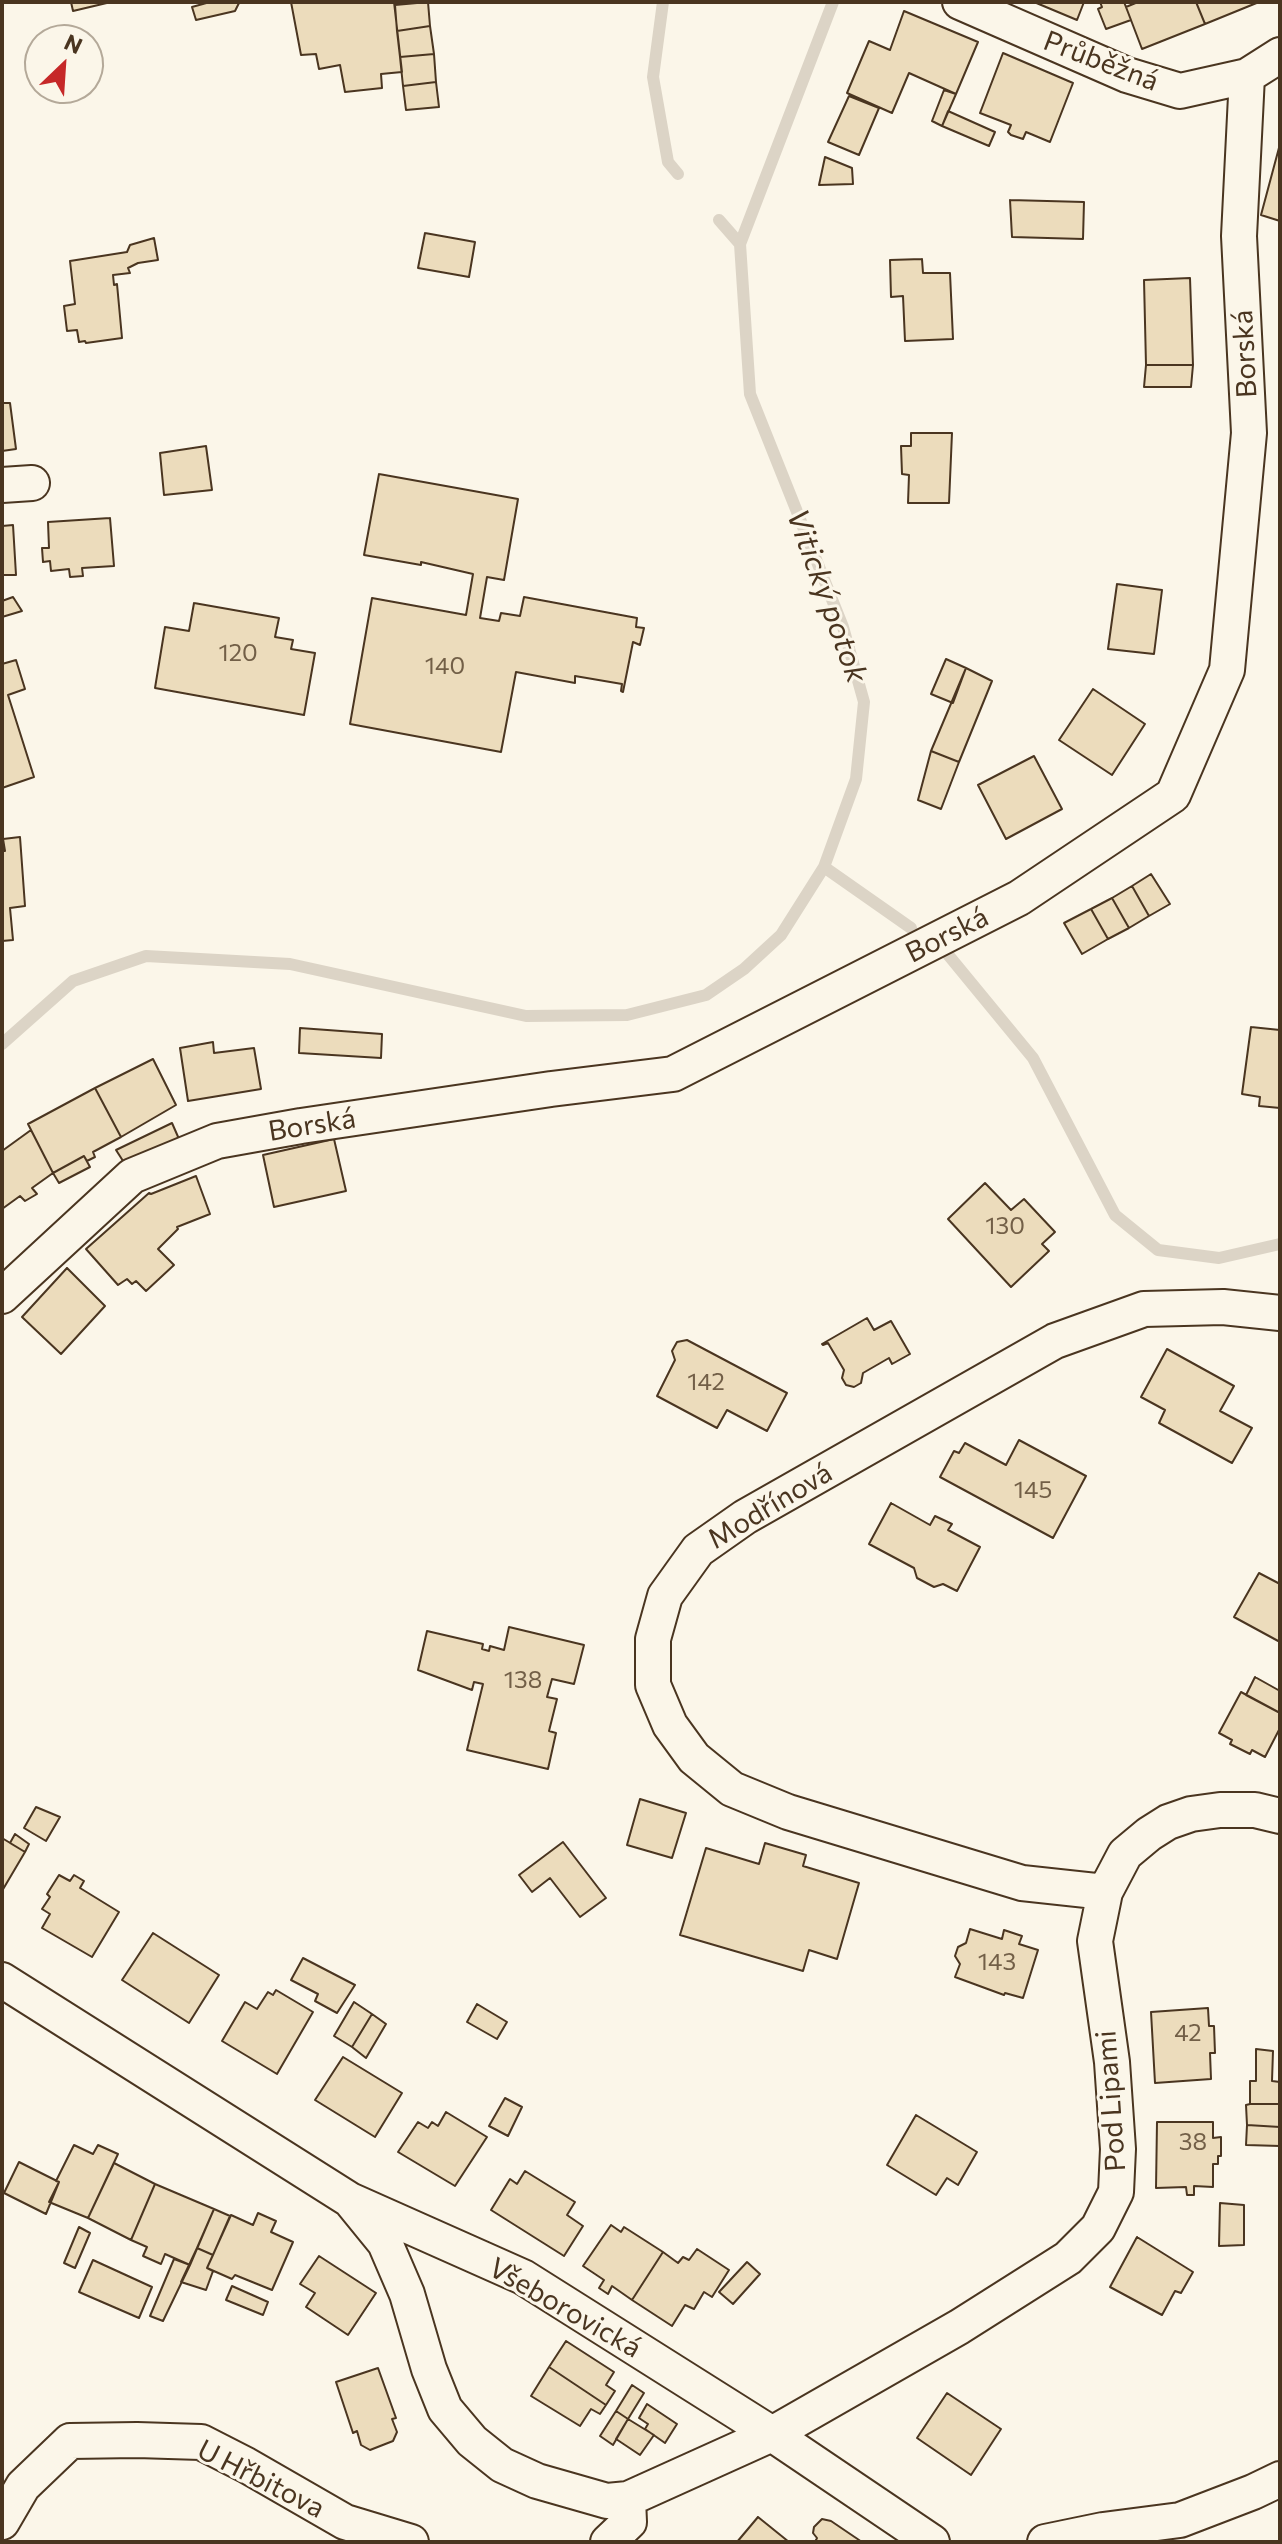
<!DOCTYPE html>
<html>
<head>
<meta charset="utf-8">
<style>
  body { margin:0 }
  #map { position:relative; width:1282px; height:2544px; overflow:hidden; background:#fbf6e9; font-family:Commissioner,sans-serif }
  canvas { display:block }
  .frame { position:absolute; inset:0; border:4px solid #4a3520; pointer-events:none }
  .north { position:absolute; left:24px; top:24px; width:80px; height:80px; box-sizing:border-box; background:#fbf6e9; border:2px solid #b4a999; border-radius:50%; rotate:25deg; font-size:22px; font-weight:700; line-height:32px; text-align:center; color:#4a3520 }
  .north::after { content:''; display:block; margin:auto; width:28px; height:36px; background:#c62828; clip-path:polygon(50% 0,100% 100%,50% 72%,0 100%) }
</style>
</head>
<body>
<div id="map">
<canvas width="1282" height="2544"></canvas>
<div class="frame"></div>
<div class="north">N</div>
</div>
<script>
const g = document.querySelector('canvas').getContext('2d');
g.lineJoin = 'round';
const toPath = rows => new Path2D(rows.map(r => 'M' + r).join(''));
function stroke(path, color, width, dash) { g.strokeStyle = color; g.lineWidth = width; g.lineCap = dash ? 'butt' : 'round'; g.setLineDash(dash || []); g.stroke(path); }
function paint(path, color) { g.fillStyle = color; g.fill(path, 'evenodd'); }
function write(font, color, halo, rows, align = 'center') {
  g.font = font + ' Commissioner,sans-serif'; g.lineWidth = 6; g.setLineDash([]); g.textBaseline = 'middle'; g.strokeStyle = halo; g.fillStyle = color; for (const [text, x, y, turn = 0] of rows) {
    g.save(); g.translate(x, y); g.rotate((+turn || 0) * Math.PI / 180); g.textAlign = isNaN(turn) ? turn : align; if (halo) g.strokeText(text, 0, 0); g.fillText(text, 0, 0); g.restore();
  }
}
const stream = toPath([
  [663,2,653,77,668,162,678,174],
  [719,220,740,244],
  [824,867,911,928],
  [945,951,1033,1058,1115,1215,1158,1250,1219,1258,1280,1244],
  [2,1044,73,981,146,956,290,964,526,1016,627,1015,706,995,744,969,781,935,824,867,856,779,864,702,843,627,750,394,740,244,833,2]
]);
const building = toPath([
  [71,2,111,2,73,11,71,2],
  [210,2,239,2,239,3,235,11,196,20,192,7,210,2],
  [291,2,394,2,402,72,381,74,382,88,345,92,340,65,319,69,316,54,301,55,291,2],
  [428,2,430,26,397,31,395,5,428,2],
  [1034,2,1084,2,1077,20,1034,2],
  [1100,2,1124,2,1131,20,1106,29,1098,9,1102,7,1100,2],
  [1138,2,1196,2,1205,24,1142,49,1126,7,1138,2],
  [1196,2,1259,2,1205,24,1196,2],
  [904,11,978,42,956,94,909,73,892,113,847,93,869,41,890,50,904,11],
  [430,26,434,54,400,57,397,31,430,26],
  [1003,53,1073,83,1050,142,1026,132,1023,139,1011,135,1008,132,1011,125,980,113,1003,53],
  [434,54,436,82,403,86,400,57,434,54],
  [436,82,439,107,406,110,403,86,436,82],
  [944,90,956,94,942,126,932,121,944,90],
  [849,96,879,108,859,155,828,142,849,96],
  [948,111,995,132,989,146,942,126,948,111],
  [1280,144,1280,221,1261,215,1280,144],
  [825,157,852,168,853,184,819,185,825,157],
  [1010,200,1084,202,1083,239,1012,237,1010,200],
  [425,233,475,242,469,277,418,268,425,233],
  [154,238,158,260,138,263,128,268,130,273,113,275,114,285,117,284,122,338,86,343,85,341,79,342,77,330,67,331,64,306,75,304,70,261,127,252,130,245,154,238],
  [922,259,923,273,950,273,953,339,905,341,903,296,891,297,890,260,922,259],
  [1190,278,1193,365,1146,365,1144,280,1190,278],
  [1146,365,1193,365,1191,387,1144,387,1146,365],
  [2,403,10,403,16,449,2,451,2,403],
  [911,433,952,433,949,503,908,503,909,475,902,474,901,446,911,446,911,433],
  [206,446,212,490,164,495,160,453,206,446],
  [379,474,518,499,504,580,487,577,480,618,499,621,501,613,520,616,524,597,637,618,636,627,644,628,640,645,633,642,623,692,621,691,622,684,575,676,575,683,516,672,501,752,350,724,372,598,466,615,473,574,421,562,421,565,364,555,379,474],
  [110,518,114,566,82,568,83,576,70,577,69,569,51,571,50,561,43,562,42,548,49,548,48,522,110,518],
  [13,525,16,575,2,575,2,526,13,525],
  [1117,584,1162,590,1154,654,1108,649,1117,584],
  [13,597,22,611,2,617,2,601,13,597],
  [194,603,279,618,275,637,293,640,291,649,315,653,304,715,155,688,165,627,189,631,194,603],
  [946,659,966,668,953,703,931,694,946,659],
  [16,660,25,689,8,695,34,777,2,788,2,664,16,660],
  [966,668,992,681,959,762,931,751,966,668],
  [1093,689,1145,724,1112,775,1059,740,1093,689],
  [931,751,959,762,941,809,918,800,931,751],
  [1034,756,1062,809,1006,839,978,785,1034,756],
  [20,837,25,906,10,908,13,940,2,941,2,851,5,851,3,839,20,837],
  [1151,874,1170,904,1149,916,1132,886,1151,874],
  [1132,886,1149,916,1129,928,1112,898,1132,886],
  [1112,898,1129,928,1108,939,1091,909,1112,898],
  [1091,909,1108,939,1082,954,1064,923,1091,909],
  [1251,1027,1280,1030,1280,1108,1259,1106,1260,1097,1242,1094,1251,1027],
  [300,1028,382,1034,381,1058,299,1053,300,1028],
  [213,1042,214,1053,254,1048,261,1089,188,1101,180,1048,213,1042],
  [153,1059,176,1105,121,1137,95,1088,153,1059],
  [95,1088,121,1137,93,1152,95,1157,87,1161,84,1156,53,1173,28,1124,95,1088],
  [172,1123,179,1139,125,1164,116,1150,172,1123],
  [31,1130,53,1173,32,1188,37,1194,25,1201,20,1196,2,1209,2,1151,31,1130],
  [334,1139,346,1191,274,1207,263,1155,334,1139],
  [84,1156,90,1167,59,1183,53,1173,84,1156],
  [196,1176,210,1214,177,1227,178,1229,158,1249,174,1265,146,1291,136,1281,132,1284,127,1279,118,1285,86,1249,149,1193,151,1194,196,1176],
  [985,1183,1011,1210,1024,1199,1055,1232,1042,1244,1049,1251,1011,1287,948,1219,985,1183],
  [67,1268,105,1306,61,1354,22,1317,67,1268],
  [867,1318,874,1330,891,1321,910,1354,892,1364,889,1358,863,1373,861,1383,854,1387,846,1385,842,1378,844,1370,828,1343,823,1345,822,1344,867,1318],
  [687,1340,787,1393,767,1431,727,1410,717,1428,657,1396,675,1360,672,1351,677,1342,687,1340],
  [1167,1349,1234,1386,1220,1411,1252,1428,1232,1463,1159,1423,1165,1410,1141,1397,1167,1349],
  [1019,1440,1086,1476,1053,1538,940,1477,954,1451,959,1453,965,1443,1006,1465,1019,1440],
  [891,1503,930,1525,935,1516,952,1524,948,1530,980,1547,957,1591,943,1584,934,1587,917,1578,914,1568,869,1544,891,1503],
  [1259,1573,1280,1584,1280,1642,1234,1617,1259,1573],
  [509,1627,584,1645,574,1684,552,1679,547,1697,557,1699,549,1731,556,1733,548,1769,467,1750,483,1684,474,1682,472,1690,418,1670,427,1631,483,1644,482,1649,489,1651,490,1646,504,1650,509,1627],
  [1255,1677,1280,1691,1280,1713,1246,1695,1255,1677],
  [1241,1692,1280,1713,1280,1728,1265,1757,1252,1750,1250,1754,1230,1744,1232,1740,1219,1733,1241,1692],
  [640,1799,686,1813,672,1858,627,1845,640,1799],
  [36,1807,60,1817,46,1841,24,1828,36,1807],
  [15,1834,29,1844,25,1852,10,1843,15,1834],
  [2,1838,25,1852,2,1891,2,1838],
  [563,1842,606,1898,580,1917,550,1878,532,1892,519,1875,563,1842],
  [765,1843,806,1855,803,1866,859,1883,837,1959,809,1950,803,1971,680,1935,706,1848,759,1864,765,1843],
  [59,1875,70,1881,74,1875,84,1881,80,1888,119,1912,92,1957,42,1928,50,1914,42,1909,50,1897,47,1894,59,1875],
  [970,1929,1002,1939,1004,1930,1022,1936,1019,1944,1038,1950,1023,1998,1005,1993,1004,1995,955,1977,960,1964,955,1956,958,1947,966,1943,970,1929],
  [153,1933,219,1975,189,2023,122,1980,153,1933],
  [303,1958,355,1985,337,2013,315,2001,318,1994,291,1980,303,1958],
  [276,1990,313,2012,277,2074,222,2041,245,2002,257,2009,268,1992,273,1995,276,1990],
  [354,2002,372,2014,352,2047,334,2036,354,2002],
  [477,2004,507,2022,497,2039,467,2022,477,2004],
  [1208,2008,1209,2026,1214,2026,1215,2053,1210,2053,1211,2079,1155,2083,1151,2012,1208,2008],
  [372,2014,386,2024,366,2058,352,2047,372,2014],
  [1256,2049,1273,2051,1272,2081,1280,2082,1280,2104,1250,2104,1250,2081,1256,2081,1256,2049],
  [343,2057,402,2093,375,2137,315,2100,343,2057],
  [505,2098,522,2107,508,2136,489,2126,505,2098],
  [1250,2104,1280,2104,1280,2127,1247,2125,1246,2105,1250,2104],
  [446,2112,487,2137,455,2186,398,2152,418,2122,428,2128,432,2122,438,2126,446,2112],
  [916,2115,977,2152,958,2185,947,2178,936,2195,887,2165,916,2115],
  [1157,2122,1213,2122,1213,2138,1221,2137,1221,2156,1218,2156,1218,2164,1213,2164,1213,2187,1194,2186,1194,2195,1187,2195,1186,2187,1156,2188,1157,2122],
  [1247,2125,1280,2127,1280,2146,1246,2145,1247,2125],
  [74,2145,93,2154,98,2145,118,2154,88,2218,49,2202,59,2182,56,2181,74,2145],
  [19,2162,59,2182,46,2214,4,2193,19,2162],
  [114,2163,155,2184,131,2240,88,2218,114,2163],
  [525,2171,575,2202,567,2215,583,2226,564,2256,491,2210,510,2179,517,2184,525,2171],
  [155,2184,214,2209,190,2265,165,2254,161,2264,143,2256,147,2247,131,2240,155,2184],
  [1220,2203,1244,2205,1244,2245,1219,2246,1220,2203],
  [214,2209,230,2216,213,2255,197,2248,214,2209],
  [258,2213,276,2221,271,2232,293,2242,272,2290,235,2275,232,2279,207,2268,231,2215,253,2225,258,2213],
  [611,2225,621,2232,624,2227,663,2252,632,2300,612,2286,608,2294,599,2288,604,2280,583,2266,611,2225],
  [79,2227,90,2233,75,2268,64,2263,79,2227],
  [1137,2237,1193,2272,1181,2293,1175,2291,1162,2315,1110,2287,1137,2237],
  [197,2248,213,2255,207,2268,213,2271,206,2290,181,2282,197,2248],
  [697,2249,729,2270,712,2297,704,2292,694,2309,685,2305,672,2326,632,2300,663,2252,678,2263,683,2257,689,2260,697,2249],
  [319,2256,376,2293,348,2335,306,2307,315,2293,300,2284,319,2256],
  [174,2259,190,2265,163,2321,150,2316,174,2259],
  [93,2260,152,2287,139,2318,79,2292,93,2260],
  [747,2262,760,2274,733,2304,719,2292,747,2262],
  [232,2286,268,2302,263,2315,226,2300,232,2286],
  [566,2341,614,2372,606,2385,615,2391,606,2405,549,2367,566,2341],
  [549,2367,606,2405,600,2414,591,2409,580,2426,531,2396,549,2367],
  [378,2368,396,2418,392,2419,397,2432,393,2441,370,2450,361,2445,357,2431,353,2433,336,2382,378,2368],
  [632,2385,644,2393,628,2419,616,2411,632,2385],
  [947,2393,1001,2429,971,2475,917,2438,947,2393],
  [647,2404,677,2424,665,2443,645,2429,648,2424,639,2418,647,2404],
  [616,2411,628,2419,613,2445,600,2436,616,2411],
  [628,2419,654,2435,640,2455,616,2439,628,2419],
  [758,2517,789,2542,737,2542,758,2517],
  [822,2519,831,2521,862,2542,815,2542,817,2538,813,2533,814,2527,822,2519]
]);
const minor = toPath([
  [960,2,1127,75,1180,91,1247,76,1280,55],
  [2,485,32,483],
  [2,1296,132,1176,217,1141,301,1126,551,1089,673,1074,1019,898,1173,795,1227,670,1249,433,1239,236,1247,76],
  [1105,1892,1022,1883,788,1812,732,1789,694,1758,670,1725,653,1685,653,1639,665,1596,698,1550,745,1517,1055,1341,1144,1309,1223,1307,1280,1313],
  [2,1980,350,2200,523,2277,772,2434,932,2542],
  [350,2200,385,2243,407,2294,429,2369,445,2409,472,2441,502,2465,537,2481,607,2501,628,2499,772,2434,959,2327,1068,2258,1098,2228,1116,2192,1118,2149,1112,2062,1095,1941,1105,1892,1125,1854,1149,1834,1168,1822,1191,1814,1220,1810,1255,1810,1280,1816],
  [2,2522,23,2486,70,2441,137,2440,201,2442,246,2465,345,2522,411,2542],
  [608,2542,629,2522,628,2499],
  [1045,2542,1103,2530,1180,2520,1253,2492,1280,2479]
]);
const numberNames = [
  ["120",238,653],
  ["140",445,666],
  ["130",1005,1226],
  ["142",706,1382],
  ["145",1033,1490],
  ["138",523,1680],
  ["143",997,1962],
  ["42",1188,2033],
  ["38",1193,2142]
];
const streetNames = [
  ["Průběžná",1101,61,21],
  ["Borská",1245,354,-93],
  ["Borská",947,935,-27],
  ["Borská",312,1125,-9],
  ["Modřínová",770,1506,-31],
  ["Pod Lipami",1111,2101,-94],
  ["Všeborovická",565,2308,30],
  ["U Hřbitova",261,2479,27]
];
const waterNames = [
  ["Vitický potok",827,596,70]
];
stroke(stream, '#dcd4c6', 12);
paint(building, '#ecdcbc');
stroke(building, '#4a3520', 2);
stroke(minor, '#4a3520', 38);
stroke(minor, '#fbf6e9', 34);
write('24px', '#725f47', null, numberNames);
write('28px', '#4a3520', '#fbf6e9', streetNames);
write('italic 30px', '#4a3520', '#fbf6e9', waterNames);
</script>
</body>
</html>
